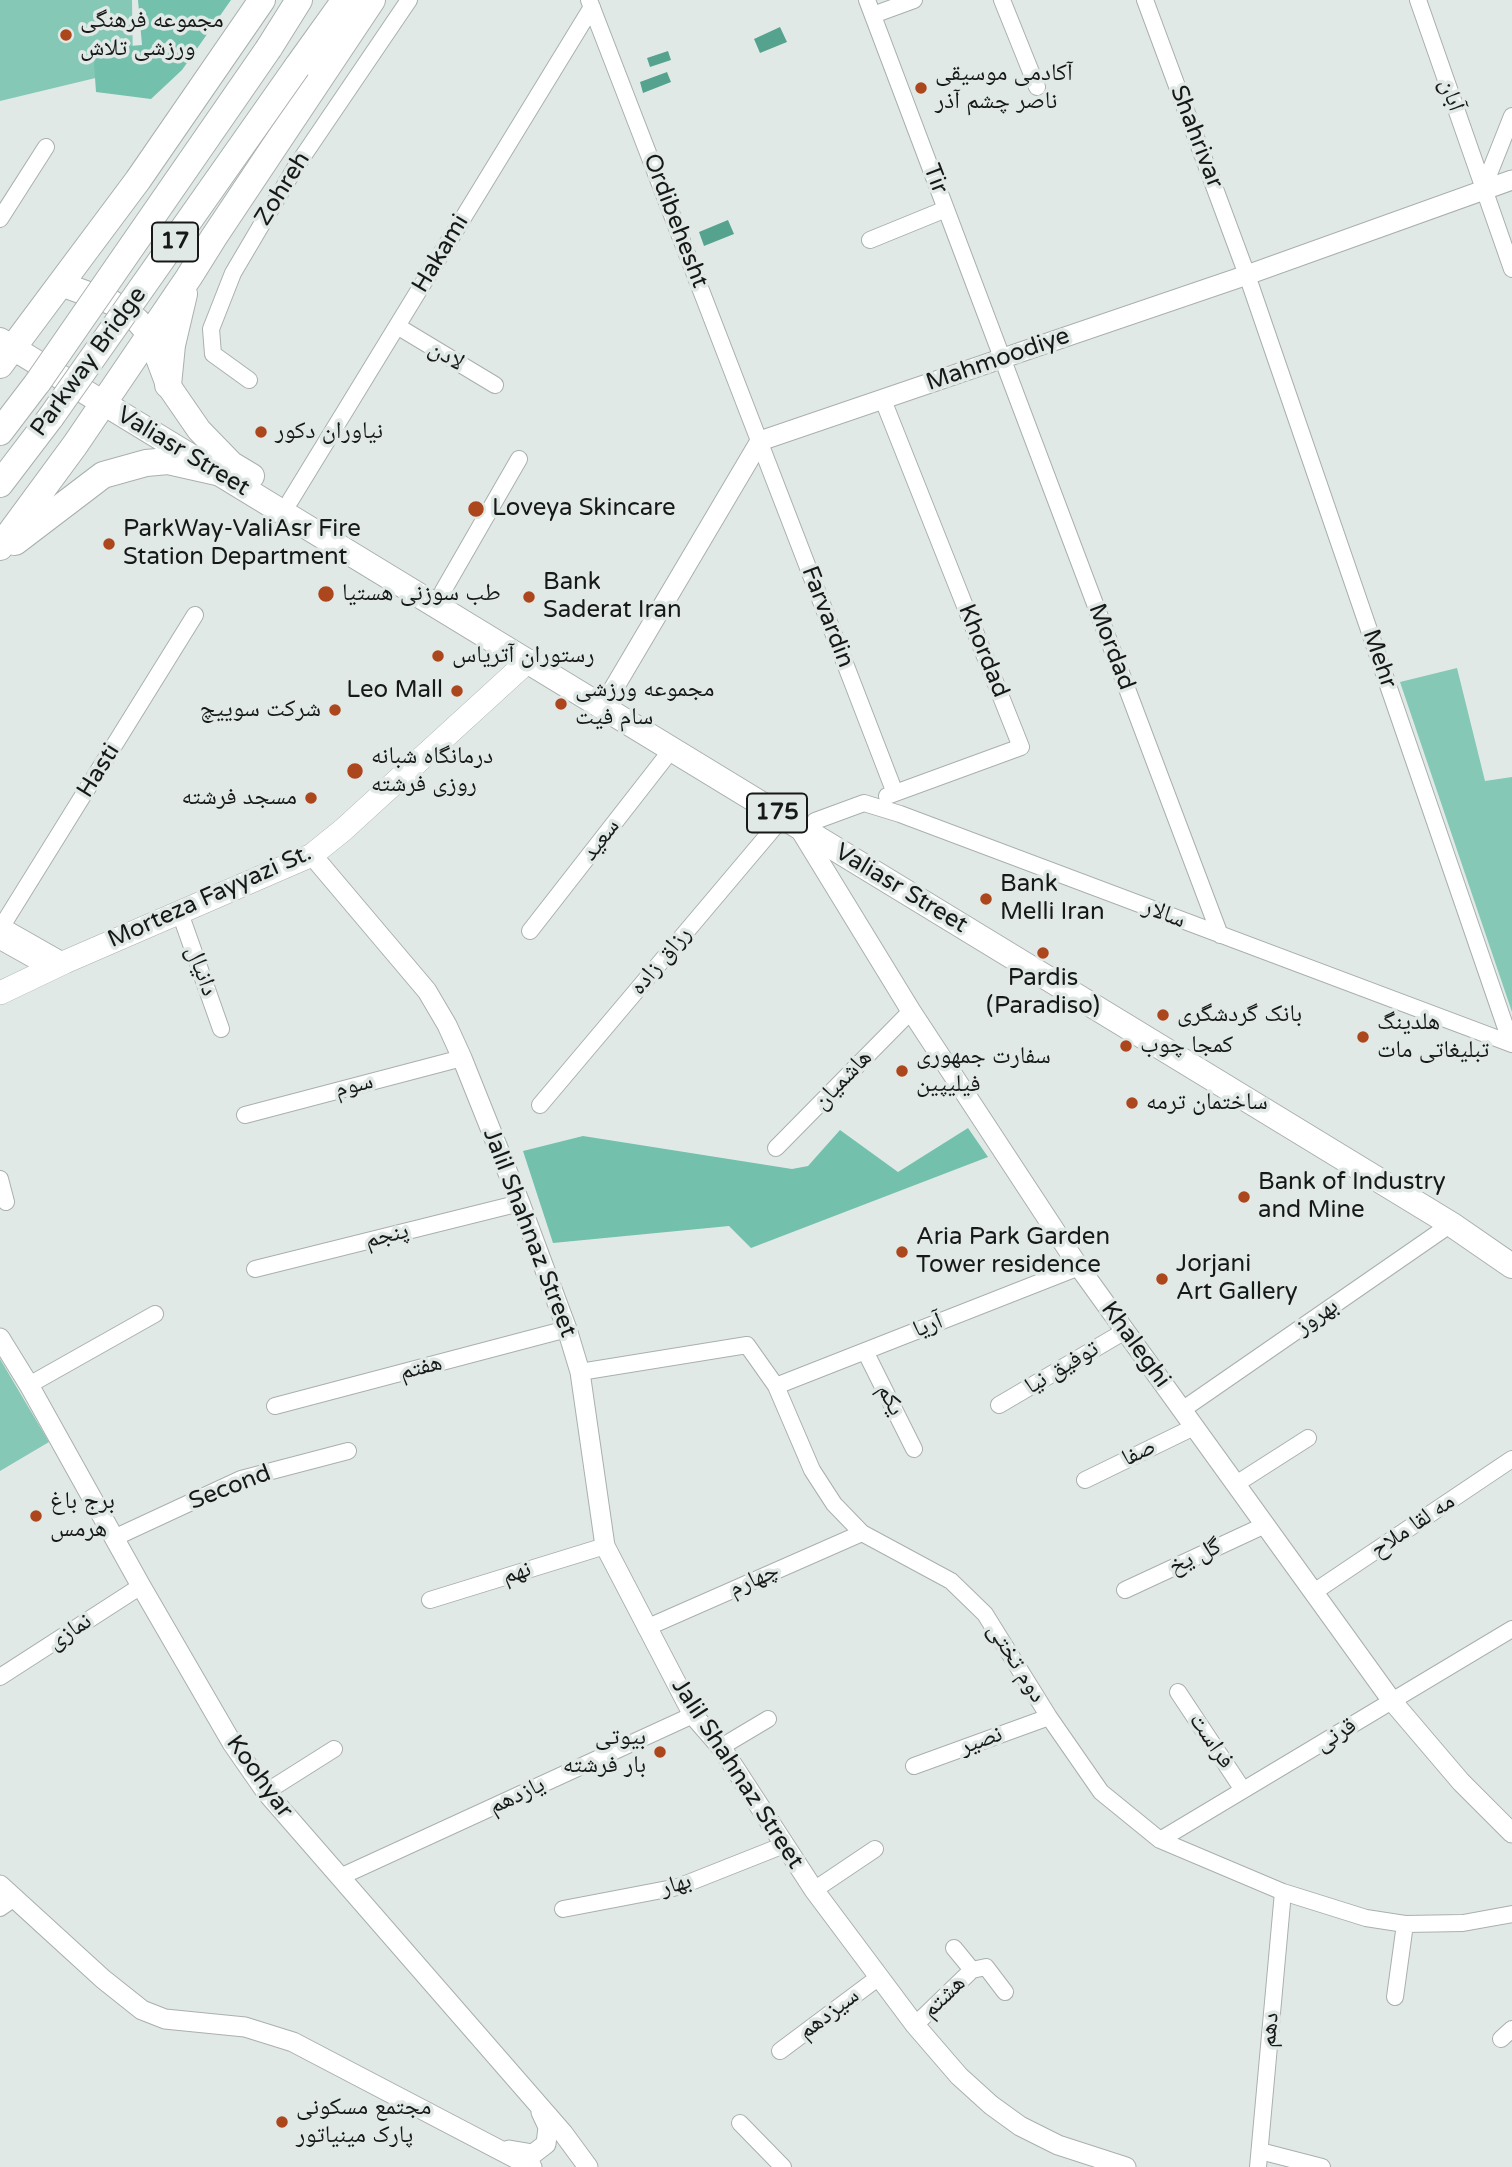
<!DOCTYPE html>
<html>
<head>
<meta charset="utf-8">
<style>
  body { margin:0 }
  canvas { display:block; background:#e1e9e6 }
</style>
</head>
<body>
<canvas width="1512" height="2167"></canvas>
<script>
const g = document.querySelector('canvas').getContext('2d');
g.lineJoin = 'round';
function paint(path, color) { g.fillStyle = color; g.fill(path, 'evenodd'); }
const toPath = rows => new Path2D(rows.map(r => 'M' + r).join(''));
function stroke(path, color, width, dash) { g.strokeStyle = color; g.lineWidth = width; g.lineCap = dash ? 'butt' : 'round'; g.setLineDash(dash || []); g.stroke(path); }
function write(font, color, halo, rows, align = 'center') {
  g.font = font + ' "Varela Round","Noto Naskh Arabic",sans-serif'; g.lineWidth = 7; g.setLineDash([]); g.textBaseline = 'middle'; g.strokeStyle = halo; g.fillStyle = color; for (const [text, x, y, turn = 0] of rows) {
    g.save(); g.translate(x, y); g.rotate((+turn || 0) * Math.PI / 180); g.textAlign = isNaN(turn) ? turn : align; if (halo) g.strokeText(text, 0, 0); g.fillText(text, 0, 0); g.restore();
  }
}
const green = toPath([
  [0,0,132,0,133,69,0,101],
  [1457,668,1485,781,1512,777,1512,1012,1400,682],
  [0,1359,49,1442,0,1471]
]);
const forest = toPath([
  [138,0,231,0,182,70,151,99,96,92,93,49,142,45],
  [968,1128,988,1157,751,1248,729,1226,553,1243,523,1151,583,1136,792,1169,808,1166,840,1130,898,1172]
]);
const water = toPath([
  [780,27,787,42,760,53,754,39],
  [668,51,671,60,650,67,647,58],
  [667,72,671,82,643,93,640,82],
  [728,220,734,234,704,246,699,232]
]);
const minor = toPath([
  [589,0,895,793],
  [867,0,1220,935],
  [1002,0,1037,87],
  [1145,0,1247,275,1511,1043],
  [1418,0,1512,269],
  [873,15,914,0],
  [1483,189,1512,116],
  [0,219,46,147],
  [870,240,946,209],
  [397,326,495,385],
  [249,380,213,354,211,329,233,273,295,168,409,0],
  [883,400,1021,747,887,796],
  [290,501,592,7],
  [443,591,519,459],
  [815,821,864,803,900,814,1512,1044],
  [180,913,221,1029],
  [0,925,65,962],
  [2,926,195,615],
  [530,931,672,749],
  [0,941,50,969],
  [540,1105,783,817],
  [245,1115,462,1058],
  [776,1148,911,1011],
  [0,1179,6,1202],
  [255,1269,520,1203],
  [865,1351,914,1449],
  [580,1372,747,1345,776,1386,812,1470,834,1504,862,1533,951,1581,985,1614,1049,1717,1101,1792,1160,1840,1283,1892,1366,1918,1405,1924,1463,1923,1512,1914],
  [29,1385,155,1314],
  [776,1386,1079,1267],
  [999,1405,1125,1331],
  [275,1406,567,1329],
  [1182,1410,1451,1224],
  [1085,1480,1194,1427],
  [1236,1484,1308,1438],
  [116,1537,241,1479,348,1451],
  [1125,1590,1265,1525],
  [1314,1592,1512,1459],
  [430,1600,605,1546],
  [646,1628,862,1533],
  [0,1677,141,1586],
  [1178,1692,1243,1790],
  [721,1747,768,1719],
  [914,1766,1049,1717],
  [266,1792,334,1749],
  [1160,1840,1512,1629],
  [340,1877,693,1715],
  [814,1890,875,1849],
  [0,1908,13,1899],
  [563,1909,678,1887,784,1845],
  [954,1948,972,1970,986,1967,1005,1992],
  [1395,1997,1405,1924],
  [915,2025,972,1970],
  [1501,2039,1512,2029],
  [780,2051,879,1977],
  [740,2123,783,2167],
  [1260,2151,1322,2167],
  [1258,2167,1283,1892]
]);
const tertiary = toPath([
  [611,693,760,441,1247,275,1512,180],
  [799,828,911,1011,1079,1267,1392,1701,1461,1782,1512,1833],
  [312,855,427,991,447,1025,462,1058,520,1203,567,1329,580,1372,605,1546,693,1715,721,1747,814,1890,915,2025,959,2076,991,2105,1020,2126,1058,2145,1126,2167],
  [0,1338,29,1385,141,1586,232,1743,266,1792,563,2133,588,2167],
  [0,1885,103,1979,142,2010,165,2019,245,2027,293,2042,532,2167],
  [509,2150,533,2154,546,2144,548,2127,541,2112]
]);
const secondary = toPath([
  [0,993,65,962,312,855,343,830,528,661]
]);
const primary = toPath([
  [61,284,113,303,137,320,149,334,168,385,199,430,232,464,252,476],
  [0,340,1451,1224,1512,1266]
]);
const trunk = toPath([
  [269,48,299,0],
  [297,67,345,0],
  [0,365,138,180,262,0],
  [168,385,172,345,184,294],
  [0,432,38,382],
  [0,484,51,417],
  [15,542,103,475,146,463,168,461,217,472],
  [0,547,75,445,189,277,214,237,372,0]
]);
const trunkBridge = toPath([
  [38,382,269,48],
  [51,417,297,67]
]);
const markers = [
  [66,35,7,"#ac461d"],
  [921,88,7,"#ac461d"],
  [261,432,7,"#ac461d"],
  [476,509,9,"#ac461d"],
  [109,544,7,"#ac461d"],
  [326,594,9,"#ac461d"],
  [529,597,7,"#ac461d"],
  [438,656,7,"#ac461d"],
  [457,691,7,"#ac461d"],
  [561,704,7,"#ac461d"],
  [335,710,7,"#ac461d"],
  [355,771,9,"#ac461d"],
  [311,798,7,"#ac461d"],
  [986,899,7,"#ac461d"],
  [1043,953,7,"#ac461d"],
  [1163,1015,7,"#ac461d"],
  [1363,1037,7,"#ac461d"],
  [1126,1046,7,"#ac461d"],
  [902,1071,7,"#ac461d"],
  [1132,1103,7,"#ac461d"],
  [1244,1197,7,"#ac461d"],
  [902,1252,7,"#ac461d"],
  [1162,1279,7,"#ac461d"],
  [36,1516,7,"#ac461d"],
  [660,1752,7,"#ac461d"],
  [282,2122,7,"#ac461d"]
];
const shields = [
  [175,242,46],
  [777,813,60]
];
const shieldNames = [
  ["17",175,242],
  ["175",777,813]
];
const poiNames = [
  ["مجموعه فرهنگی",80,21],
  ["ورزشی تلاش",80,49],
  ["آکادمی موسیقی",935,74],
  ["ناصر چشم آذر",935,102],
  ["نیاوران دکور",275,432],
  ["Loveya Skincare",492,509],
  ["ParkWay-ValiAsr Fire",123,530],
  ["Station Department",123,558],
  ["Bank",543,583],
  ["Saderat Iran",543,611],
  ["طب سوزنی هستیا",342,594],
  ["رستوران آتریاس",452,656],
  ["مجموعه ورزشی",575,690],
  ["سام فیت",575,718],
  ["Leo Mall",443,691,"right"],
  ["شرکت سوییچ",321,710,"right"],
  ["درمانگاه شبانه",371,757],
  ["روزی فرشته",371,785],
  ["مسجد فرشته",297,798,"right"],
  ["Bank",1000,885],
  ["Melli Iran",1000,913],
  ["Pardis",1043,979,"center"],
  ["(Paradiso)",1043,1007,"center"],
  ["بانک گردشگری",1177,1015],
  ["هلدینگ",1377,1023],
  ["تبلیغاتی مات",1377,1051],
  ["کمجا چوب",1140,1046],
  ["سفارت جمهوری",916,1057],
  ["فیلیپین",916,1085],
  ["ساختمان ترمه",1146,1103],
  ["Bank of Industry",1258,1183],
  ["and Mine",1258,1211],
  ["Aria Park Garden",916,1238],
  ["Tower residence",916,1266],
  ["Jorjani",1176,1265],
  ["Art Gallery",1176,1293],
  ["برج باغ",50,1502],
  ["هرمس",50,1530],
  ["بیوتی",646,1738,"right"],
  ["بار فرشته",646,1766,"right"],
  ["مجتمع مسکونی",296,2108],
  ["پارک مینیاتور",296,2136]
];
const streetNames = [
  ["آبان",1451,95,71],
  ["Shahrivar",1196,137,69],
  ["Tir",935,179,69],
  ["Zohreh",283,189,-58],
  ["Ordibehesht",675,221,69],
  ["Hakami",441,254,-59],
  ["لادن",446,356,31],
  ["Mahmoodiye",998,360,-19],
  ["Parkway Bridge",89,362,-54],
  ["Valiasr Street",183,452,31],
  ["Farvardin",827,617,69],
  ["Mordad",1111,647,69],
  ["Khordad",983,651,68],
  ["Mehr",1379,659,71],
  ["Hasti",99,771,-58],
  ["سعید",601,840,-52],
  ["Valiasr Street",901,889,31],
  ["Morteza Fayyazi St.",210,897,-24],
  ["سالار",1164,914,21],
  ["رزاق زاده",661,961,-50],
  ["دانیال",201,971,70],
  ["هاشمیان",843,1080,-46],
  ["سوم",354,1086,-15],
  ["Jalil Shahnaz Street",529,1233,69],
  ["پنجم",387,1236,-14],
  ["بهروز",1317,1317,-35],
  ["آریا",928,1326,-22],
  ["Khaleghi",1135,1345,54],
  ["هفتم",421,1368,-15],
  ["توفیق نیا",1062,1368,-31],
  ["یکم",890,1400,63],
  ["صفا",1139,1453,-26],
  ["Second",230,1488,-21],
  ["مه لقا ملاح",1413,1526,-34],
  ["گل یخ",1195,1557,-25],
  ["نهم",517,1573,-17],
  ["چهارم",754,1580,-24],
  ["نمازی",70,1632,-33],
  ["دوم تختی",1016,1663,58],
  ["قرنی",1336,1735,-31],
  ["نصیر",981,1741,-20],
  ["فراست",1211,1741,56],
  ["Jalil Shahnaz Street",737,1774,57],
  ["Koohyar",259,1777,54],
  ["یازدهم",517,1796,-25],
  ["بهار",676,1885,-16],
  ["هشتم",944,1997,-44],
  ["سیزدهم",829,2014,-37],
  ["دهم",1270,2030,-85]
];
paint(green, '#85c8b6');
paint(forest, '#73c1ac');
paint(water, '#55a38f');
stroke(minor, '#a9b0ae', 18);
stroke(tertiary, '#a9b0ae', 21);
stroke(secondary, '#a9b0ae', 24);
stroke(primary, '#a9b0ae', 26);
stroke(trunk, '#a9b0ae', 28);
stroke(minor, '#fff', 16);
stroke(tertiary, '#fff', 19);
stroke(secondary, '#fff', 23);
stroke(primary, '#fff', 24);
stroke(trunk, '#fff', 26);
stroke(trunkBridge, '#a9b0ae', 28, []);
stroke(trunkBridge, '#fff', 26);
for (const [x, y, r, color] of markers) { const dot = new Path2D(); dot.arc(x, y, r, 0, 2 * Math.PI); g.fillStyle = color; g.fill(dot); stroke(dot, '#e1e9e6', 2.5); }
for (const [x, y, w] of shields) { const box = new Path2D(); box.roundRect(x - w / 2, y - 19.5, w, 39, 5); g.fillStyle = '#e1e9e6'; g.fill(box); stroke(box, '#161918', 2); }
write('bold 23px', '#161918', null, shieldNames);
write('24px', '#161918', '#e1e9e6', poiNames, 'left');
write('24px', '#161918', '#e1e9e6', streetNames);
</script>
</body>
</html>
